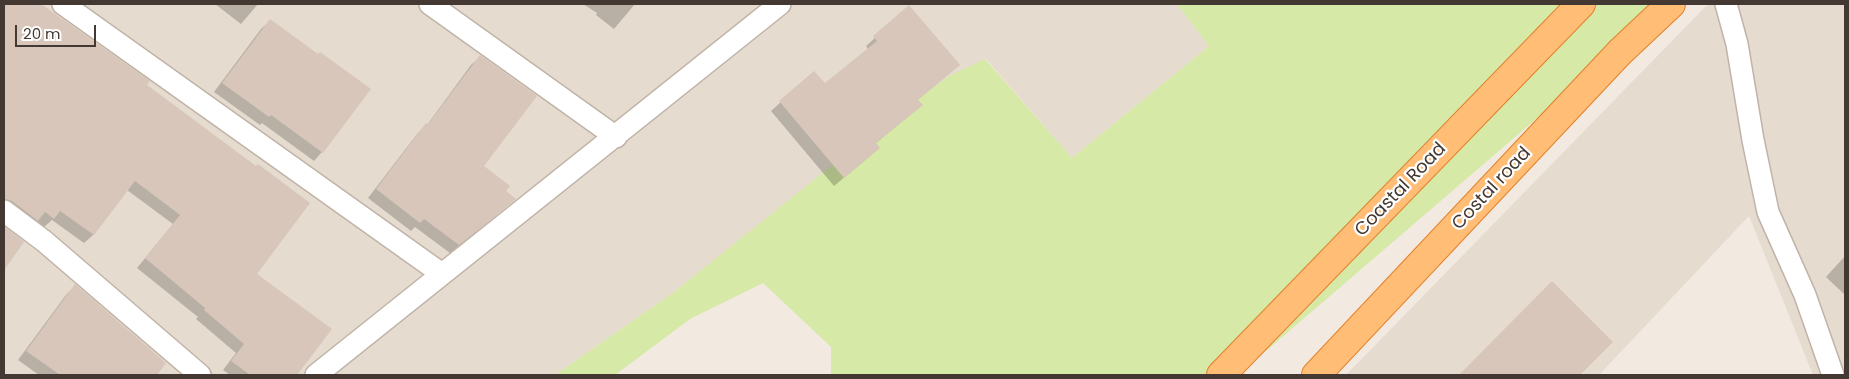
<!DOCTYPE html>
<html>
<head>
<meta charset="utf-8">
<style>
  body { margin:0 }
  #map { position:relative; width:1849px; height:379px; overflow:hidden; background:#f2eae1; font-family:Poppins,sans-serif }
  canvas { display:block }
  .frame { position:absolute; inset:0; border:5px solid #433932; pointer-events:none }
  .scale { position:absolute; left:15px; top:25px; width:81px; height:22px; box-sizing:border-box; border:2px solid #433932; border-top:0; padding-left:6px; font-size:15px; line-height:18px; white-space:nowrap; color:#433932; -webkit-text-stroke:4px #fff; paint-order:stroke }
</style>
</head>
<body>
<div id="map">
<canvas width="1849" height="379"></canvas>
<div class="frame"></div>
<div class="scale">20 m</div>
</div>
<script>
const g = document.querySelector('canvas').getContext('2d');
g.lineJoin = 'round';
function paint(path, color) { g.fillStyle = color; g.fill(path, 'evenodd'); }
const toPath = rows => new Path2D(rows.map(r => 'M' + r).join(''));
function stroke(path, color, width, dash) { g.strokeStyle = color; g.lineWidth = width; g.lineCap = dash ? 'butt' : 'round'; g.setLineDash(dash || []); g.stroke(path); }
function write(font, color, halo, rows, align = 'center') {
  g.font = font + ' Poppins,sans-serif'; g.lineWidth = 4.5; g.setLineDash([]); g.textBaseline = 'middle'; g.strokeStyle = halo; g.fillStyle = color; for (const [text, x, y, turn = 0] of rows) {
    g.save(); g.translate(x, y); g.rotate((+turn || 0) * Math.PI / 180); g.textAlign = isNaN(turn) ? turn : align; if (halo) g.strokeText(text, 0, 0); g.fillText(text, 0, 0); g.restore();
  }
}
const residential = toPath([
  [4,4,1177,4,1209,46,1072,158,986,59,674,292,555,375,4,375],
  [1708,4,1845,4,1845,375,1813,375,1749,216,1599,375,1346,375]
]);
const green = toPath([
  [1177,4,1670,4,1238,375,831,375,831,347,763,283,690,319,615,375,555,375,674,292,906,106,949,76,985,59,1072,158,1209,46]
]);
const shadow = toPath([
  [4,4,40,4,148,81,145,85,256,274,330,329,295,375,230,375,223,370,236,353,196,319,198,317,137,268,173,224,127,190,93,235,84,243,52,220,44,227,37,221,29,229,4,210],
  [215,4,258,4,241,24],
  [583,4,635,4,614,29,596,15,597,13],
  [909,7,917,100,921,105,875,144,870,156,834,186,771,111,814,72,825,85,868,49,866,46],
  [270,21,322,152,314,161,262,123,260,125,214,92,261,29],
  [480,57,483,167,504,191,515,199,450,253,415,227,411,231,368,198,418,133,427,125,471,65],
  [1845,256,1845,295,1826,277],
  [1552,283,1612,342,1579,375,1460,375],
  [75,286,165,363,156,375,39,375,18,360,66,295]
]);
const building = toPath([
  [4,4,41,4,150,81,147,85,256,166,258,164,310,203,257,274,332,329,297,375,250,375,231,361,244,344,204,310,205,308,145,258,180,215,135,181,94,235,60,211,54,219,45,212,38,221,12,201,4,199],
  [909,5,960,65,918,100,923,105,876,143,880,148,844,178,779,101,814,71,825,83,877,41,873,36],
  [270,19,318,54,320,52,371,89,323,153,271,115,269,117,222,83],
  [480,55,537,96,484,166,510,186,506,191,516,199,459,245,424,219,420,223,376,189,426,123,428,124],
  [4,226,24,242,4,270],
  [1552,281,1613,342,1580,375,1459,375],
  [75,284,166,363,157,375,60,375,26,351]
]);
const minor = toPath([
  [63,4,442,274],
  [430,4,616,137],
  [1726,4,1737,44,1753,140,1768,212,1805,295,1833,375],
  [4,211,44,241,200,375],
  [316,375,780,4]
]);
const trunk = toPath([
  [1221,375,1581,4],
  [1316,375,1620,52,1671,4]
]);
const streetNames = [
  ["Costal road",1492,189,-47],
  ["Coastal Road",1401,190,-46]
];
paint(residential, '#e6dbcf');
paint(green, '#d6e9a7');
paint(shadow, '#0003');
paint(building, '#d7c6b9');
stroke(minor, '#c0b3a7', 24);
stroke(trunk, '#e38029', 30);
stroke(minor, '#fff', 21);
stroke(trunk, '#ffbd76', 28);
write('18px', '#433932', '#fff', streetNames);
</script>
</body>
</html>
